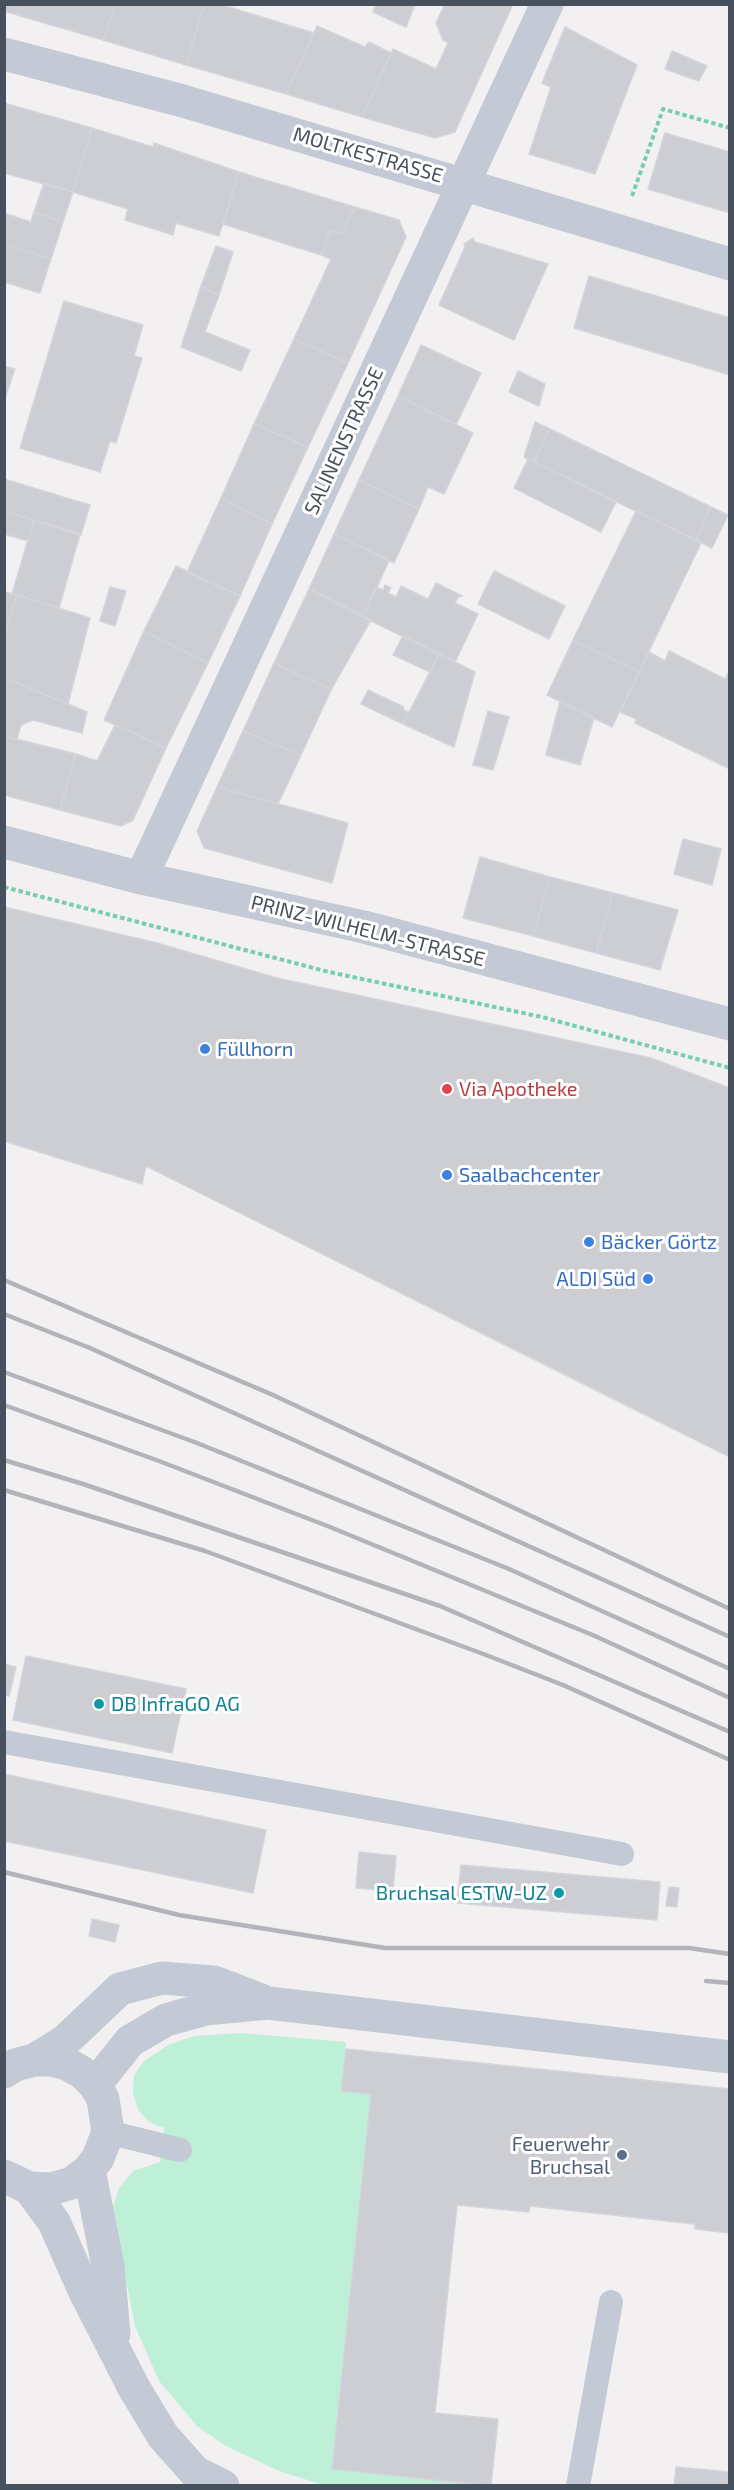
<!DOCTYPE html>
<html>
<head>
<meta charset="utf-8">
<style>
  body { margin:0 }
  #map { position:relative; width:734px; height:2490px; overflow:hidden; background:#f2f0f0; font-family:"Exo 2",sans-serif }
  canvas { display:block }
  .frame { position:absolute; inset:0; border:6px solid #47505d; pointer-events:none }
</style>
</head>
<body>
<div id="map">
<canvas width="734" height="2490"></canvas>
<div class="frame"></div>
</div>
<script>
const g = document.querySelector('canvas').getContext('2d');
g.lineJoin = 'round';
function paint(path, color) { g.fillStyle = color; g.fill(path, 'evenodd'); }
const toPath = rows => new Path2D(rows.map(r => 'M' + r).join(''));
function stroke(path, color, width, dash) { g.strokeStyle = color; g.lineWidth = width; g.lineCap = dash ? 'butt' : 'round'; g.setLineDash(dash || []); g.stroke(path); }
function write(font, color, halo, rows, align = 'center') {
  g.font = font + ' "Exo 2",sans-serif'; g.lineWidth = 6; g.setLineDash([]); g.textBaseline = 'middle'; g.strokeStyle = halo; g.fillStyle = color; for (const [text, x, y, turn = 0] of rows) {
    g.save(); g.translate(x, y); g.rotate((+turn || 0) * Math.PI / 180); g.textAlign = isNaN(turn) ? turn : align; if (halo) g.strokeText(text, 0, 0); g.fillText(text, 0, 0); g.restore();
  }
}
const green = toPath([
  [241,2033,346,2042,341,2091,371,2094,332,2469,483,2485,323,2485,279,2471,226,2446,198,2427,159,2381,135,2326,112,2209,119,2188,133,2171,160,2162,164,2128,149,2122,138,2110,133,2093,134,2076,143,2062,168,2045,194,2036]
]);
const building = toPath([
  [4,4,20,4,17,15,4,11,4,4],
  [20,4,116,4,103,40,17,15,20,4],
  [116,4,204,4,186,65,103,40,116,4],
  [204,4,219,4,314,33,286,94,186,65,204,4],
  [376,4,415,4,406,27,373,12,376,4],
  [445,4,513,4,455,132,435,138,362,117,393,49,436,69,448,43,443,40,436,23,445,4],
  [317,26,365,47,369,42,391,53,362,117,286,94,317,26],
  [565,27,637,65,595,174,529,154,551,87,542,83,565,27],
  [672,51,707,66,699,81,665,69,672,51],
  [4,103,92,128,73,192,4,173,4,103],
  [92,128,153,147,154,143,239,172,219,236,176,223,173,235,125,220,128,209,73,192,92,128],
  [665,133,730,152,730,213,648,189,665,133],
  [239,172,355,207,342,234,330,231,321,255,223,224,239,172],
  [44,183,73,192,63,222,34,212,44,183],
  [355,207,399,220,406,237,348,363,294,339,331,259,321,255,330,231,342,234,355,207],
  [34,212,63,222,51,259,4,244,4,213,31,222,34,212],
  [473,238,475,242,548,264,514,340,439,305,465,247,464,244,473,238],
  [4,244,51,259,40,293,4,282,4,244],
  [216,246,233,252,219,295,201,286,216,246],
  [589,276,730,318,730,375,574,328,589,276],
  [201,286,219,295,205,332,250,350,241,371,181,347,201,286],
  [64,301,143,325,134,356,142,358,116,443,110,441,100,472,20,448,64,301],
  [294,339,348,363,308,447,254,424,294,339],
  [421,345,481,373,456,425,398,396,421,345],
  [4,366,15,369,4,401,4,366],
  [518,371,545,384,539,406,509,392,518,371],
  [398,396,473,433,444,494,428,487,419,509,359,480,398,396],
  [535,422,550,429,534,462,524,457,535,422],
  [254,424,308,447,272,524,221,498,254,424],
  [550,429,711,507,696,540,534,462,550,429],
  [528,459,616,502,601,532,514,488,528,459],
  [4,479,90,505,81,535,4,511,4,479],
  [359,480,419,509,394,563,334,534,359,480],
  [221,498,272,524,240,596,187,572,221,498],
  [711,507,728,515,712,548,696,540,711,507],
  [4,511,34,520,28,541,4,534,4,511],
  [636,511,701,543,639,672,573,640,636,511],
  [34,520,80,534,59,608,12,594,34,520],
  [334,534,389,561,363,617,309,589,334,534],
  [176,566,240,596,208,663,144,631,176,566],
  [494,571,565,606,549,639,478,604,494,571],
  [436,583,462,596,458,597,455,603,478,614,455,662,363,617,376,587,383,590,385,585,391,588,388,593,396,597,401,586,428,599,436,583],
  [110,587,126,591,115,626,100,621,110,587],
  [309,589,371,620,331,690,274,663,309,589],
  [4,592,17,595,4,638,4,592],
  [17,595,90,618,68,704,4,678,4,638,17,595],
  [144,631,208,663,166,748,104,720,144,631],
  [403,636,439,654,430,672,393,655,403,636],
  [573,640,639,672,612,727,547,695,573,640],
  [669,651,725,679,730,669,730,769,635,723,636,719,620,712,649,652,665,661,669,651],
  [439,654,475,672,454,747,403,724,439,654],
  [274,663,331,690,301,755,243,731,274,663],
  [7,679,87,712,82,733,33,720,21,725,17,739,4,736,4,689,7,679],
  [368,690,404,707,403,710,409,712,403,724,361,704,368,690],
  [560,701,594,718,580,765,546,755,560,701],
  [488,711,509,717,493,770,473,765,488,711],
  [115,725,166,748,133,820,121,826,60,810,76,754,97,761,115,725],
  [243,731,301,755,278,804,217,787,243,731],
  [4,736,76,754,60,810,4,795,4,736],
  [217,787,348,823,332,883,204,848,197,831,217,787],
  [683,839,721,849,712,885,674,874,683,839],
  [480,857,550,877,533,936,463,918,480,857],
  [550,877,613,893,596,953,533,936,550,877],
  [613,893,678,910,660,970,596,953,613,893],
  [4,907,157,943,277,978,651,1058,730,1088,730,1457,146,1166,142,1184,4,1141,4,907],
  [26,1656,186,1689,172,1753,13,1720,26,1656],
  [4,1664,16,1667,9,1696,4,1695,4,1664],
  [4,1774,266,1830,253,1893,4,1841,4,1774],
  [359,1852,396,1856,393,1891,356,1888,359,1852],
  [461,1865,660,1882,657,1920,457,1903,461,1865],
  [669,1887,679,1888,677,1907,666,1906,669,1887],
  [92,1919,119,1925,115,1942,89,1936,92,1919],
  [346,2049,730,2089,730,2233,695,2229,695,2224,530,2206,529,2212,457,2205,435,2413,498,2419,491,2486,332,2469,371,2094,341,2091,346,2049],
  [676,2467,730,2472,730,2486,674,2486,676,2467]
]);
const path = toPath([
  [632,196,663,109,730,128],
  [4,887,329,972,542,1017,730,1068]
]);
const service = toPath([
  [4,1742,622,1854],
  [108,2132,180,2150],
  [578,2486,611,2302]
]);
const minor = toPath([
  [4,54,183,101,730,264],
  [141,878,547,4],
  [34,2060,65,2041,120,1989,162,1978,214,1982,261,2000],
  [4,2072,15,2065,34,2060,51,2060,67,2064,83,2073,95,2085,103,2099,108,2132,98,2158,89,2170,72,2183,51,2189,29,2188,4,2176],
  [95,2085,130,2041,166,2020,205,2009,268,2003,730,2057],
  [89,2170,108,2266,114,2334],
  [29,2188,54,2222,84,2290,134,2388,163,2436,195,2472,223,2486]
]);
const tertiary = toPath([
  [4,842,141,878,364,927,730,1024]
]);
const rail = toPath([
  [4,1280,273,1395,730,1609],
  [4,1314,90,1348,730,1637],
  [4,1372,197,1443,509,1569,730,1669],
  [4,1405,159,1461,330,1527,595,1636,730,1698],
  [4,1460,83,1484,440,1606,730,1732],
  [4,1490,205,1551,486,1655,563,1685,730,1760],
  [4,1872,179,1915,385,1948,689,1948,730,1954],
  [706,1981,730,1983]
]);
const markers = [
  [205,1049,6,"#3f7fe0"],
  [447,1089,6,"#e0444e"],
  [447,1175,6,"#3f7fe0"],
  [589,1242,6,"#3f7fe0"],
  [648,1279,6,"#3f7fe0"],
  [99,1704,6,"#0f9aa8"],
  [559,1893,6,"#0f9aa8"],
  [622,2155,6,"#5c6f8a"]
];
const streetNames = [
  ["MOLTKESTRASSE",368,155,16],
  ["SALINENSTRASSE",344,441,-65],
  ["PRINZ-WILHELM-STRASSE",368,931,14]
];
const shopNames = [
  ["Füllhorn",217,1049],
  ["Saalbachcenter",459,1175],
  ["Bäcker Görtz",601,1242],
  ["ALDI Süd",636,1279,"right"]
];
const healthNames = [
  ["Via Apotheke",459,1089]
];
const cultureNames = [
  ["DB InfraGO AG",111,1704],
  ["Bruchsal ESTW-UZ",547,1893,"right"]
];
const serviceNames = [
  ["Feuerwehr",610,2144],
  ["Bruchsal",610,2167]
];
paint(green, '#bef0d8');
paint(building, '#ccced4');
stroke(building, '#d4d5db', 1.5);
stroke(path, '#76ceae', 4, [4.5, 3]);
stroke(service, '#c3cad5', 24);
stroke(minor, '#c3cad5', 33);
stroke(tertiary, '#c3cad5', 33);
stroke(rail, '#b2b4ba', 4.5);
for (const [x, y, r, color] of markers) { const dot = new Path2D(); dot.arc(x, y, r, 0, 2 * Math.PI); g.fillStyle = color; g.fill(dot); stroke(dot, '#fff', 2); }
write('20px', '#47505d', '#fff', streetNames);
write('20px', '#366cbe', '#fff', shopNames, 'left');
write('20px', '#be3a42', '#fff', healthNames, 'left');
write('20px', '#0d838f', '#fff', cultureNames, 'left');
write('20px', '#4e5e75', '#fff', serviceNames, 'right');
</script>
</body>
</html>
